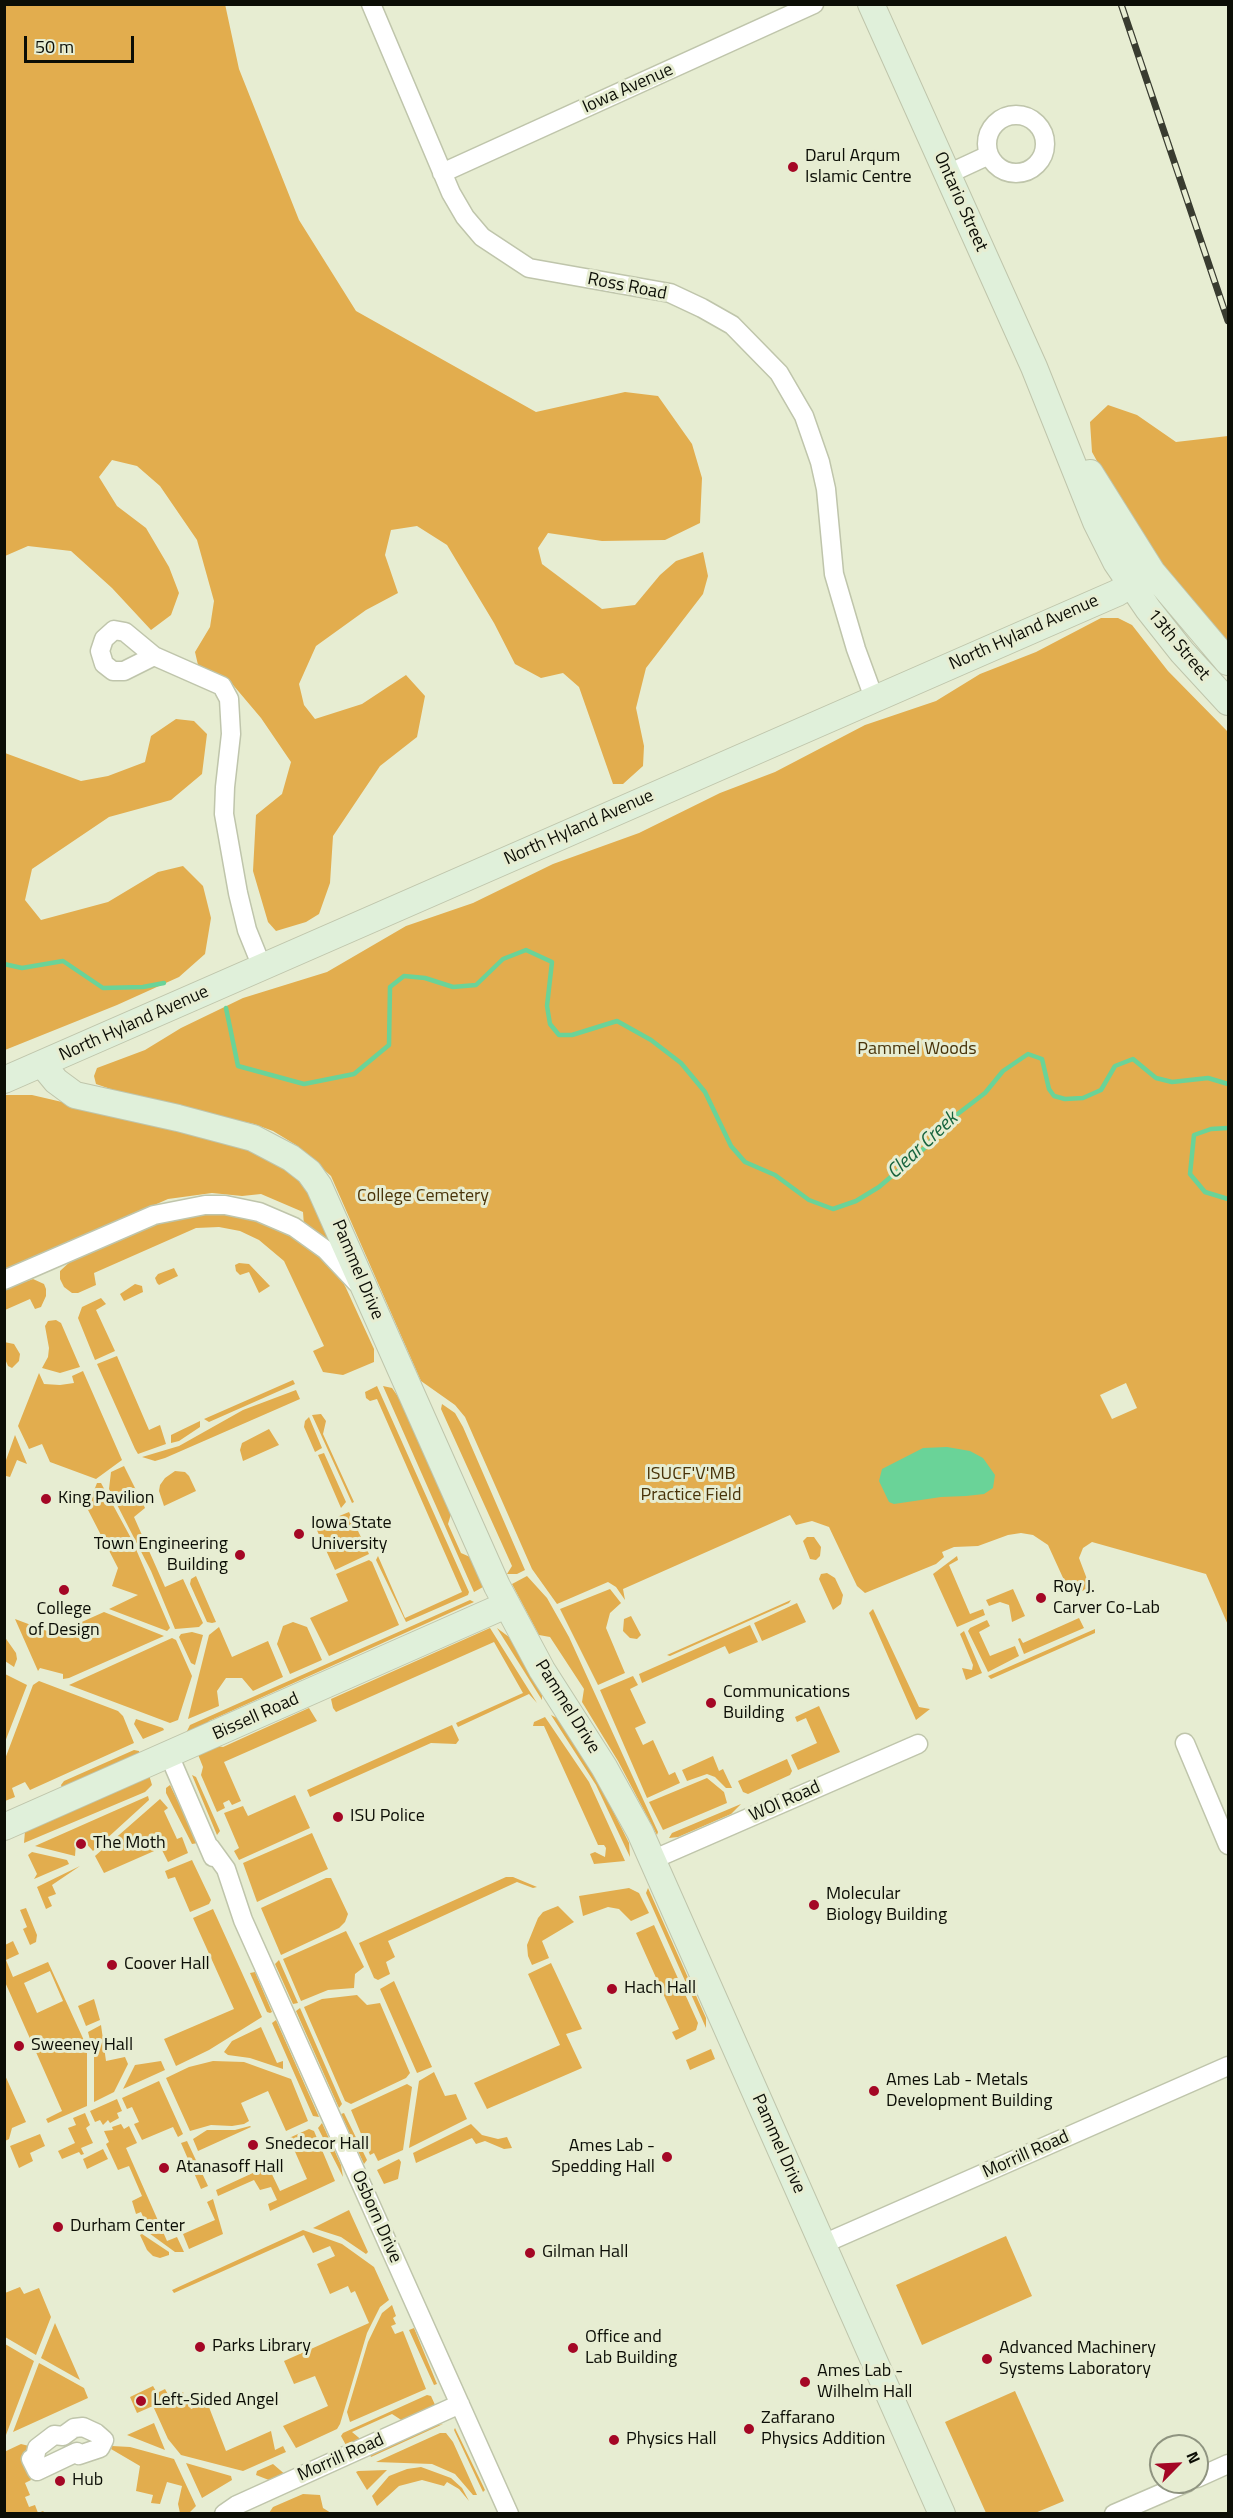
<!DOCTYPE html>
<html>
<head>
<meta charset="utf-8">
<style>
  body { margin:0 }
  #map { position:relative; width:1233px; height:2518px; overflow:hidden; background:#e7edd2; font-family:"Titillium Web",sans-serif }
  canvas { display:block }
  .frame { position:absolute; inset:0; border:6px solid #0c0e06; pointer-events:none }
  .north { position:absolute; left:1149px; top:2434px; width:60px; height:60px; box-sizing:border-box; background:#e7edd2; border:2px solid #8f9480; border-radius:50%; rotate:66deg; font-size:16px; font-weight:700; line-height:24px; text-align:center; color:#0c0e06 }
  .north::after { content:''; display:block; margin:auto; width:21px; height:27px; background:#a40725; clip-path:polygon(50% 0,100% 100%,50% 72%,0 100%) }
  .scale { position:absolute; left:24px; top:36px; width:110px; height:27px; box-sizing:border-box; border:3px solid #0c0e06; border-top:0; padding-left:8px; font-size:18px; line-height:21px; white-space:nowrap; color:#0c0e06; -webkit-text-stroke:4px #e7edd2; paint-order:stroke }
</style>
</head>
<body>
<div id="map">
<canvas width="1233" height="2518"></canvas>
<div class="frame"></div>
<div class="north">N</div>
<div class="scale">50 m</div>
</div>
<script>
const g = document.querySelector('canvas').getContext('2d');
g.lineJoin = 'round';
function paint(path, color) { g.fillStyle = color; g.fill(path, 'evenodd'); }
const toPath = rows => new Path2D(rows.map(r => 'M' + r).join(''));
function stroke(path, color, width, dash) { g.strokeStyle = color; g.lineWidth = width; g.lineCap = dash ? 'butt' : 'round'; g.setLineDash(dash || []); g.stroke(path); }
function write(font, color, halo, rows, align = 'center') {
  g.font = font + ' "Titillium Web",sans-serif'; g.lineWidth = 6; g.setLineDash([]); g.textBaseline = 'middle'; g.strokeStyle = halo; g.fillStyle = color; for (const [text, x, y, turn = 0] of rows) {
    g.save(); g.translate(x, y); g.rotate((+turn || 0) * Math.PI / 180); g.textAlign = isNaN(turn) ? turn : align; if (halo) g.strokeText(text, 0, 0); g.fillText(text, 0, 0); g.restore();
  }
}
const green = toPath([
  [225,4,239,69,299,220,356,311,536,412,625,392,658,396,692,444,702,478,700,523,665,540,602,541,548,533,538,548,542,564,602,609,635,605,660,575,676,561,703,552,708,576,703,594,646,668,636,708,644,746,643,766,623,784,613,784,579,687,563,673,541,678,515,664,494,623,447,545,417,526,391,530,385,555,398,593,366,610,316,646,299,684,304,705,315,719,362,704,406,675,425,696,417,737,380,766,333,836,330,883,319,914,306,922,276,931,268,922,253,871,256,815,282,794,291,762,261,718,228,679,198,665,195,652,210,627,214,601,197,540,160,486,137,466,112,460,99,477,117,506,146,528,169,567,179,593,171,615,151,630,112,588,71,551,28,546,5,556,5,5],
  [1108,405,1137,415,1176,442,1228,436,1228,646,1210,629,1134,528,1092,452,1090,422],
  [1101,618,1118,618,1132,625,1168,671,1228,732,1228,1625,1206,1574,1092,1542,1083,1548,1079,1558,1090,1587,1077,1594,1064,1580,1048,1545,1033,1535,1021,1533,1008,1535,978,1546,954,1547,942,1552,944,1557,936,1564,865,1593,857,1586,829,1527,812,1521,796,1525,790,1515,623,1589,625,1600,616,1587,608,1582,557,1604,532,1569,465,1417,455,1405,421,1381,331,1176,296,1145,273,1131,254,1124,128,1095,96,1084,94,1076,97,1068,145,1050,181,1028,243,998,327,972,406,926,473,903,553,864,639,833,720,793,775,772,865,725,936,701,980,674,1036,652],
  [1126,1383,1137,1408,1112,1419,1100,1395],
  [176,719,194,721,207,734,202,774,171,800,109,817,32,869,25,900,41,920,108,902,158,872,183,866,203,886,211,918,205,954,179,977,117,1005,5,1050,5,753,81,781,108,776,145,762,151,736],
  [4,1095,32,1095,238,1143,303,1178,346,1260,304,1226,303,1212,261,1194,242,1196,212,1193,168,1199,5,1271],
  [191,1212,246,1214,311,1244,337,1271,346,1288,374,1349,374,1362,343,1375,323,1372,313,1351,324,1346,284,1261,259,1240,240,1231,219,1227,196,1228,94,1273,96,1285,78,1293,72,1293,64,1287,60,1279,60,1271,73,1259,140,1228],
  [239,1263,249,1264,270,1286,259,1293,249,1272,240,1275,236,1271,235,1265],
  [174,1268,178,1276,159,1285,157,1283,155,1278,158,1274],
  [33,1279,44,1284,46,1289,46,1296,41,1307,35,1309,30,1299,5,1310,4,1289],
  [135,1284,142,1286,143,1292,124,1301,120,1294],
  [101,1298,106,1304,96,1310,115,1351,95,1360,78,1318,82,1307],
  [56,1320,61,1323,80,1367,60,1373,42,1368,48,1357,49,1348,45,1326,48,1321],
  [4,1342,14,1344,20,1354,19,1361,12,1368,8,1366,5,1359],
  [117,1356,149,1430,160,1425,166,1444,138,1454,135,1449,97,1364],
  [83,1371,122,1460,96,1479,50,1462,42,1444,29,1449,18,1426,39,1373,44,1384,60,1385,74,1383,72,1376],
  [293,1380,295,1384,209,1422,204,1419],
  [377,1386,469,1592,468,1595,406,1622,376,1560,378,1556,405,1618,462,1592,377,1399,370,1401,366,1398,365,1392],
  [383,1386,392,1388,399,1398,451,1514,448,1524,461,1553,470,1557,481,1582,483,1587,474,1592],
  [296,1390,300,1399,165,1458,155,1461,142,1457,179,1446,243,1410],
  [442,1404,455,1413,463,1427,525,1570,517,1574,507,1574,512,1566,441,1409],
  [321,1414,326,1421,323,1434,354,1502,352,1503,312,1415],
  [309,1417,322,1448,315,1452,304,1427,305,1421],
  [200,1421,200,1427,179,1441,171,1443,171,1435],
  [269,1429,279,1445,243,1461,240,1450,242,1443],
  [15,1435,27,1464,17,1460,10,1477,6,1476,5,1480,5,1463],
  [324,1453,346,1502,341,1508,318,1455],
  [124,1466,145,1508,134,1517,165,1587,183,1579,203,1623,199,1627,175,1629,151,1571,109,1489,111,1472],
  [175,1471,185,1472,189,1476,196,1491,164,1506,159,1491,160,1485,165,1478],
  [97,1483,101,1483,132,1540,170,1628,167,1631,109,1609,138,1595,112,1586,118,1568,87,1508],
  [349,1512,369,1554,335,1570,315,1526],
  [807,1537,814,1537,821,1547,820,1556,816,1560,810,1559,803,1541],
  [957,1556,958,1560,949,1565,970,1614,983,1609,985,1615,957,1627,933,1574],
  [369,1560,372,1562,399,1625,329,1656,310,1618,348,1601,336,1574],
  [827,1573,835,1578,843,1595,841,1604,833,1610,819,1579,821,1574],
  [196,1576,216,1622,212,1623,207,1622,190,1584,191,1579],
  [527,1576,547,1598,569,1637,658,1832,657,1835,618,1761,582,1702,584,1689,550,1637,539,1635,522,1603,512,1584],
  [610,1589,621,1603,610,1613,606,1628,625,1673,598,1685,560,1609],
  [1013,1589,1025,1616,1012,1622,1009,1605,1000,1602,989,1606,986,1600],
  [470,1600,474,1602,209,1721,204,1729,190,1734,187,1731,190,1725],
  [791,1600,789,1603,670,1656,667,1655],
  [797,1603,806,1622,762,1641,754,1623],
  [873,1609,919,1707,930,1709,916,1720,869,1613],
  [104,1612,164,1636,69,1678,63,1679,63,1674,40,1668,38,1671,15,1619,55,1634],
  [631,1616,641,1635,637,1639,630,1638,623,1631,624,1619],
  [1079,1618,1084,1628,1024,1654,1018,1639,1020,1638,1023,1643],
  [987,1620,990,1626,979,1632,990,1656,1015,1646,1019,1656,988,1672,968,1631,970,1628],
  [293,1622,307,1627,322,1660,290,1674,277,1644,283,1626],
  [750,1625,758,1642,729,1654,725,1646,642,1683,639,1674],
  [219,1627,232,1657,268,1641,283,1677,253,1691,242,1678,226,1678,217,1691,219,1706,188,1719,209,1635],
  [490,1628,537,1703,529,1694,458,1727,456,1723,523,1693,494,1642,336,1712,333,1708,331,1699],
  [497,1628,509,1637,542,1695,542,1700],
  [1095,1629,1095,1633,991,1679,988,1676],
  [964,1631,982,1673,966,1680,962,1668,972,1670,973,1665,960,1634],
  [192,1632,203,1635,195,1665,191,1663,179,1637,181,1634],
  [4,1636,16,1653,17,1659,14,1667,5,1661],
  [172,1638,176,1640,192,1676,178,1720,170,1723,69,1685],
  [5,1674,27,1685,5,1742,4,1674],
  [633,1676,638,1685,630,1689,646,1723,635,1728,643,1745,653,1740,669,1775,675,1772,680,1783,647,1798,600,1690],
  [39,1681,118,1711,123,1716,134,1743,30,1790,25,1782,12,1788,15,1797,5,1801,5,1759,33,1685],
  [819,1706,840,1752,798,1770,791,1755,817,1743,806,1718,797,1722,795,1717],
  [309,1708,317,1721,224,1762,241,1801,232,1805,229,1800,223,1803,225,1808,217,1812,201,1775,203,1767,197,1752,211,1745,223,1747],
  [551,1715,557,1718,569,1732,605,1795,629,1843,630,1857,596,1785],
  [545,1717,589,1782,625,1861,594,1864,590,1854,595,1852,605,1857,606,1848,604,1845,598,1845,544,1726,533,1726,534,1722],
  [136,1719,163,1728,164,1730,143,1739,134,1724],
  [452,1725,459,1740,456,1744,431,1743,310,1797,307,1790],
  [134,1750,139,1751,140,1757,63,1791,61,1785,64,1781],
  [713,1756,719,1771,723,1769,732,1788,726,1788,715,1777,707,1774,687,1781,682,1770],
  [787,1759,792,1771,790,1775,748,1794,743,1792,738,1781],
  [149,1775,152,1785,145,1792,24,1843,25,1831],
  [192,1775,196,1777,220,1831,217,1835],
  [707,1778,724,1792,727,1803,663,1830,649,1802],
  [170,1785,187,1820,198,1843,192,1844,166,1793,166,1788],
  [295,1795,310,1828,239,1860,234,1851,239,1848,224,1813,243,1806,248,1816],
  [148,1796,149,1800,93,1851,81,1838,76,1843,75,1856,35,1846],
  [160,1799,168,1808,164,1811,177,1839,182,1837,188,1853,168,1862,161,1848,104,1873,95,1856],
  [741,1804,731,1814,678,1837,669,1838,672,1833],
  [312,1833,328,1869,257,1902,243,1863],
  [32,1852,67,1860,69,1864,34,1879,37,1874,28,1855],
  [192,1860,211,1900,209,1904,190,1912,175,1877,168,1879,165,1871],
  [80,1866,52,1885,56,1894,48,1897,52,1906,46,1909,37,1887],
  [506,1877,513,1877,537,1887,533,1888,517,1882,388,1941,395,1957,386,1962,390,1974,378,1980,374,1978,359,1943],
  [326,1878,331,1878,348,1914,345,1922,339,1928,281,1955,261,1908],
  [629,1888,639,1893,649,1913,631,1921,619,1909,608,1907,583,1916,579,1896],
  [648,1888,706,2018,706,2028,646,1893],
  [558,1906,574,1922,542,1941,549,1958,532,1965,528,1956,527,1945,538,1918,543,1912],
  [26,1908,37,1935,36,1942,30,1945,23,1929,27,1927,20,1910],
  [213,1909,262,2017,209,2050,176,2066,164,2039,234,2009,193,1918],
  [654,1925,698,2023,696,2030,676,2040,672,2032,679,2029,636,1933],
  [346,1931,364,1967,355,1974,354,1988,328,1990,301,2001,283,1959],
  [13,1941,19,1954,6,1960,13,1977,48,1962,87,2047,87,2106,48,2123,46,2119,62,2111,5,1982,5,1945],
  [50,1971,63,2001,37,2013,24,1983],
  [279,1960,298,2003,293,2004,275,1964],
  [551,1963,582,2029,566,2034,582,2068,487,2109,474,2083,560,2045,528,1974],
  [255,1972,272,2012,270,2013,267,2012,250,1973],
  [394,1981,432,2067,417,2073,380,1989],
  [357,1995,367,2005,380,2003,410,2073,406,2078,351,2104,345,2101,304,2007,322,1999],
  [94,1999,100,2020,86,2026,78,2006],
  [300,2008,342,2104,339,2108,296,2011],
  [276,2020,319,2117,313,2116,272,2023],
  [101,2025,106,2061,125,2057,128,2064,114,2092,94,2102,94,2055,88,2032],
  [261,2027,277,2063,283,2061,283,2069,250,2058,228,2055,224,2052,232,2041],
  [711,2049,715,2059,690,2070,686,2060],
  [161,2061,165,2070,123,2089,135,2065],
  [213,2061,244,2062,291,2079,308,2121,286,2131,268,2091,241,2103,249,2121,244,2124,232,2126,211,2125,190,2131,166,2078,189,2067],
  [434,2072,445,2096,456,2094,467,2119,409,2148,419,2081],
  [4,2073,26,2122,12,2128,9,2139,5,2141],
  [159,2081,183,2134,178,2137,173,2127,142,2140,134,2124,139,2122,132,2107,127,2109,122,2098],
  [407,2084,412,2087,403,2150,378,2161,374,2153,370,2155,351,2110],
  [117,2099,122,2111,117,2113,119,2118,110,2123,108,2120,103,2125,100,2120,95,2122,90,2111],
  [85,2113,90,2125,86,2128,93,2143,81,2148,84,2154,81,2155,79,2152,62,2159,58,2151,75,2143,68,2128,76,2125,73,2118],
  [344,2113,367,2160,364,2164,341,2114],
  [322,2123,341,2165,343,2177,318,2128],
  [121,2124,124,2129,129,2126,137,2143,126,2148,167,2241,177,2237,184,2252,175,2252,142,2228,147,2226,141,2212,136,2214,132,2201,142,2196,129,2166,118,2170,106,2144,109,2142,104,2131,113,2130,112,2127],
  [471,2124,482,2135,498,2139,507,2137,512,2148,504,2149,485,2141,476,2144,472,2138,416,2163,413,2153],
  [250,2126,251,2127,198,2151,193,2139,207,2130,235,2130],
  [309,2129,314,2131,335,2181,270,2211,268,2204,277,2200,271,2187,260,2190,254,2180,218,2196,216,2190,268,2166,280,2191,307,2179,289,2138],
  [40,2134,45,2146,30,2153,33,2161,19,2168,10,2146],
  [187,2141,208,2186,201,2189,181,2143],
  [103,2149,108,2159,87,2169,83,2159],
  [399,2159,401,2162,398,2179,384,2184,377,2170],
  [213,2199,223,2234,189,2249,183,2234,215,2220,207,2202],
  [349,2210,368,2252,366,2254,341,2237,313,2228],
  [303,2230,342,2244,374,2267,389,2300,380,2307,367,2333,340,2424,337,2429,296,2448,283,2426,328,2406,315,2376,294,2384,284,2361,369,2323,355,2291,351,2293,348,2286,330,2294,317,2264,335,2256,330,2246,313,2253,304,2235,174,2293,172,2290],
  [142,2234,169,2252,169,2255,160,2258,153,2256,147,2250,140,2235],
  [1006,2236,1032,2296,922,2345,896,2285],
  [20,2287,24,2294,39,2288,51,2317,36,2355,5,2337,5,2293],
  [392,2305,396,2316,393,2318,396,2324,391,2326,395,2334,403,2331,426,2389,350,2422,347,2412,368,2342,382,2313],
  [55,2323,80,2380,41,2358],
  [414,2328,437,2384,434,2385,409,2330],
  [5,2344,34,2361,6,2435,4,2432],
  [39,2363,84,2388,88,2398,13,2432],
  [153,2386,157,2393,165,2389,170,2398,183,2392,191,2409,207,2402,226,2451,271,2431,275,2450,283,2446,286,2452,243,2471,181,2455,168,2439,153,2406,137,2413,130,2397],
  [1015,2391,1064,2501,1035,2513,986,2513,945,2422],
  [427,2395,431,2396,436,2407,406,2423,392,2414,352,2432,364,2442,348,2449,341,2436,343,2433],
  [154,2423,165,2450,127,2435],
  [443,2424,371,2457,369,2453,428,2427],
  [455,2428,485,2490,483,2492,454,2430],
  [440,2433,446,2433,453,2442,477,2495,473,2495,455,2474,432,2464,376,2462],
  [21,2444,37,2448,35,2457,23,2463,31,2480,25,2483,30,2495,25,2497,29,2507,35,2505,38,2513,43,2511,45,2513,5,2513,4,2452],
  [112,2446,130,2447,174,2459,196,2506,189,2513,180,2513,178,2504,182,2486,167,2482,160,2504,151,2503,153,2495,136,2491,140,2466,111,2449],
  [186,2463,231,2476,232,2480,202,2498],
  [273,2464,287,2476,274,2482,256,2475,257,2471],
  [421,2467,451,2478,462,2488,469,2501,459,2489,447,2482,444,2486,422,2480,399,2486,377,2506,372,2496,389,2476,407,2469],
  [387,2470,367,2490,356,2472,358,2471],
  [303,2494,320,2495,323,2508,331,2513,269,2513,273,2507]
]);
const water = toPath([
  [947,1447,970,1451,983,1458,995,1475,993,1488,984,1494,966,1496,941,1497,894,1504,889,1502,879,1481,882,1469,923,1448]
]);
const stream = toPath([
  [4,964,22,968,63,961,103,988,143,987,164,983],
  [226,1008,238,1066,304,1084,354,1074,389,1045,390,987,404,976,425,978,453,987,476,985,503,959,526,950,552,962,547,1006,550,1024,559,1035,572,1035,617,1021,651,1040,681,1063,705,1092,731,1146,745,1162,775,1175,809,1200,833,1209,856,1201,879,1187,927,1146,942,1126,985,1093,1003,1071,1028,1054,1042,1059,1049,1089,1054,1096,1065,1099,1083,1098,1101,1090,1115,1066,1133,1059,1156,1078,1172,1082,1208,1078,1228,1084],
  [1228,1128,1211,1129,1194,1135,1190,1174,1205,1192,1228,1199]
]);
const street = toPath([
  [371,4,451,193,465,217,482,237,529,268,670,293,702,308,732,325,779,373,804,416,820,462,826,489,834,574,856,649,874,698],
  '987 144a29 29 0 1 1 58 0a29 29 0 1 1-58 0Z',
  [442,173,814,4],
  [948,174,989,155],
  [154,656,125,632,114,630,104,639,100,651,104,664,113,671,124,671,154,656,222,686,229,699,231,734,225,787,224,814,238,893,247,930,262,967],
  [4,1280,154,1215,205,1205,225,1205,259,1212,294,1227,326,1250,357,1283],
  [1185,1743,1228,1845],
  [169,1755,213,1857],
  [210,1847,226,1869,243,1920,509,2514],
  [652,1860,918,1744],
  [823,2244,1228,2066],
  [83,2427,96,2433,104,2440,100,2448,79,2455,77,2452,37,2471,31,2459,35,2457,37,2448,54,2435,63,2436,74,2428,83,2427],
  [1197,2478,1228,2464],
  [224,2514,237,2505,460,2404],
  [1114,2514,1188,2482]
]);
const secondary = toPath([
  [871,4,1034,367,1096,522,1116,562,1148,609,1182,652,1228,702],
  [1090,473,1152,572,1228,662],
  [42,1064,56,1081,75,1095,178,1118,253,1138,291,1158,309,1172,319,1186,497,1586,542,1670,604,1767,640,1832,942,2514],
  [4,1080,1117,593,1152,572],
  [4,1827,506,1605]
]);
const rail = toPath([
  [1121,4,1228,321]
]);
const markers = [
  [793,167,6,"#a40725"],
  [46,1499,6,"#a40725"],
  [299,1534,6,"#a40725"],
  [240,1555,6,"#a40725"],
  [64,1590,6,"#a40725"],
  [1041,1598,6,"#a40725"],
  [711,1703,6,"#a40725"],
  [338,1817,6,"#a40725"],
  [81,1844,6,"#a40725"],
  [814,1905,6,"#a40725"],
  [112,1965,6,"#a40725"],
  [612,1989,6,"#a40725"],
  [19,2046,6,"#a40725"],
  [874,2091,6,"#a40725"],
  [253,2145,6,"#a40725"],
  [667,2157,6,"#a40725"],
  [164,2168,6,"#a40725"],
  [58,2227,6,"#a40725"],
  [530,2253,6,"#a40725"],
  [200,2347,6,"#a40725"],
  [573,2348,6,"#a40725"],
  [987,2359,6,"#a40725"],
  [805,2382,6,"#a40725"],
  [141,2401,6,"#a40725"],
  [749,2429,6,"#a40725"],
  [614,2440,6,"#a40725"],
  [60,2481,6,"#a40725"]
];
const streetNames = [
  ["Iowa Avenue",628,89,-24],
  ["Ontario Street",960,202,66],
  ["Ross Road",627,287,11],
  ["North Hyland Avenue",1024,633,-24],
  ["13th Street",1178,645,50],
  ["North Hyland Avenue",579,828,-24],
  ["North Hyland Avenue",134,1024,-24],
  ["Pammel Drive",357,1270,67],
  ["Pammel Drive",567,1707,58],
  ["Bissell Road",256,1717,-24],
  ["WOI Road",785,1802,-24],
  ["Pammel Drive",778,2144,66],
  ["Morrill Road",1026,2155,-24],
  ["Osborn Drive",376,2217,66],
  ["Morrill Road",341,2458,-24]
];
const poiNames = [
  ["Darul Arqum",805,157],
  ["Islamic Centre",805,178],
  ["King Pavilion",58,1499],
  ["Iowa State",311,1524],
  ["University",311,1545],
  ["Town Engineering",228,1545,"right"],
  ["Building",228,1566,"right"],
  ["Roy J.",1053,1588],
  ["Carver Co-Lab",1053,1609],
  ["College",64,1610,"center"],
  ["of Design",64,1631,"center"],
  ["Communications",723,1693],
  ["Building",723,1714],
  ["ISU Police",350,1817],
  ["The Moth",93,1844],
  ["Molecular",826,1895],
  ["Biology Building",826,1916],
  ["Coover Hall",124,1965],
  ["Hach Hall",624,1989],
  ["Sweeney Hall",31,2046],
  ["Ames Lab - Metals",886,2081],
  ["Development Building",886,2102],
  ["Snedecor Hall",265,2145],
  ["Ames Lab -",655,2147,"right"],
  ["Spedding Hall",655,2168,"right"],
  ["Atanasoff Hall",176,2168],
  ["Durham Center",70,2227],
  ["Gilman Hall",542,2253],
  ["Office and",585,2338],
  ["Lab Building",585,2359],
  ["Parks Library",212,2347],
  ["Advanced Machinery",999,2349],
  ["Systems Laboratory",999,2370],
  ["Ames Lab -",817,2372],
  ["Wilhelm Hall",817,2393],
  ["Left-Sided Angel",153,2401],
  ["Zaffarano",761,2419],
  ["Physics Addition",761,2440],
  ["Physics Hall",626,2440],
  ["Hub",72,2481]
];
const parkNames = [
  ["Pammel Woods",917,1050],
  ["College Cemetery",423,1197],
  ["ISUCF'V'MB",691,1475],
  ["Practice Field",691,1496]
];
const waterNames = [
  ["Clear Creek",923,1146,-43]
];
paint(green, '#e2ad4e');
paint(water, '#6ad398');
stroke(stream, '#6ad398', 4.5);
stroke(street, '#bfc5ab', 21);
stroke(secondary, '#bfc5ab', 28);
stroke(street, '#fff', 18);
stroke(secondary, '#e0f0da', 26);
stroke(rail, '#393c30', 7);
stroke(rail, '#e7edd2', 4.5, [14]);
for (const [x, y, r, color] of markers) { const dot = new Path2D(); dot.arc(x, y, r, 0, 2 * Math.PI); g.fillStyle = color; g.fill(dot); stroke(dot, '#e7edd2', 2); }
write('18px', '#0c0e06', '#e7edd2', streetNames);
write('18px', '#0c0e06', '#e7edd2', poiNames, 'left');
write('18px', '#493309', '#e7edd2', parkNames);
write('italic 20px', '#17643e', '#e7edd2', waterNames);
</script>
</body>
</html>
